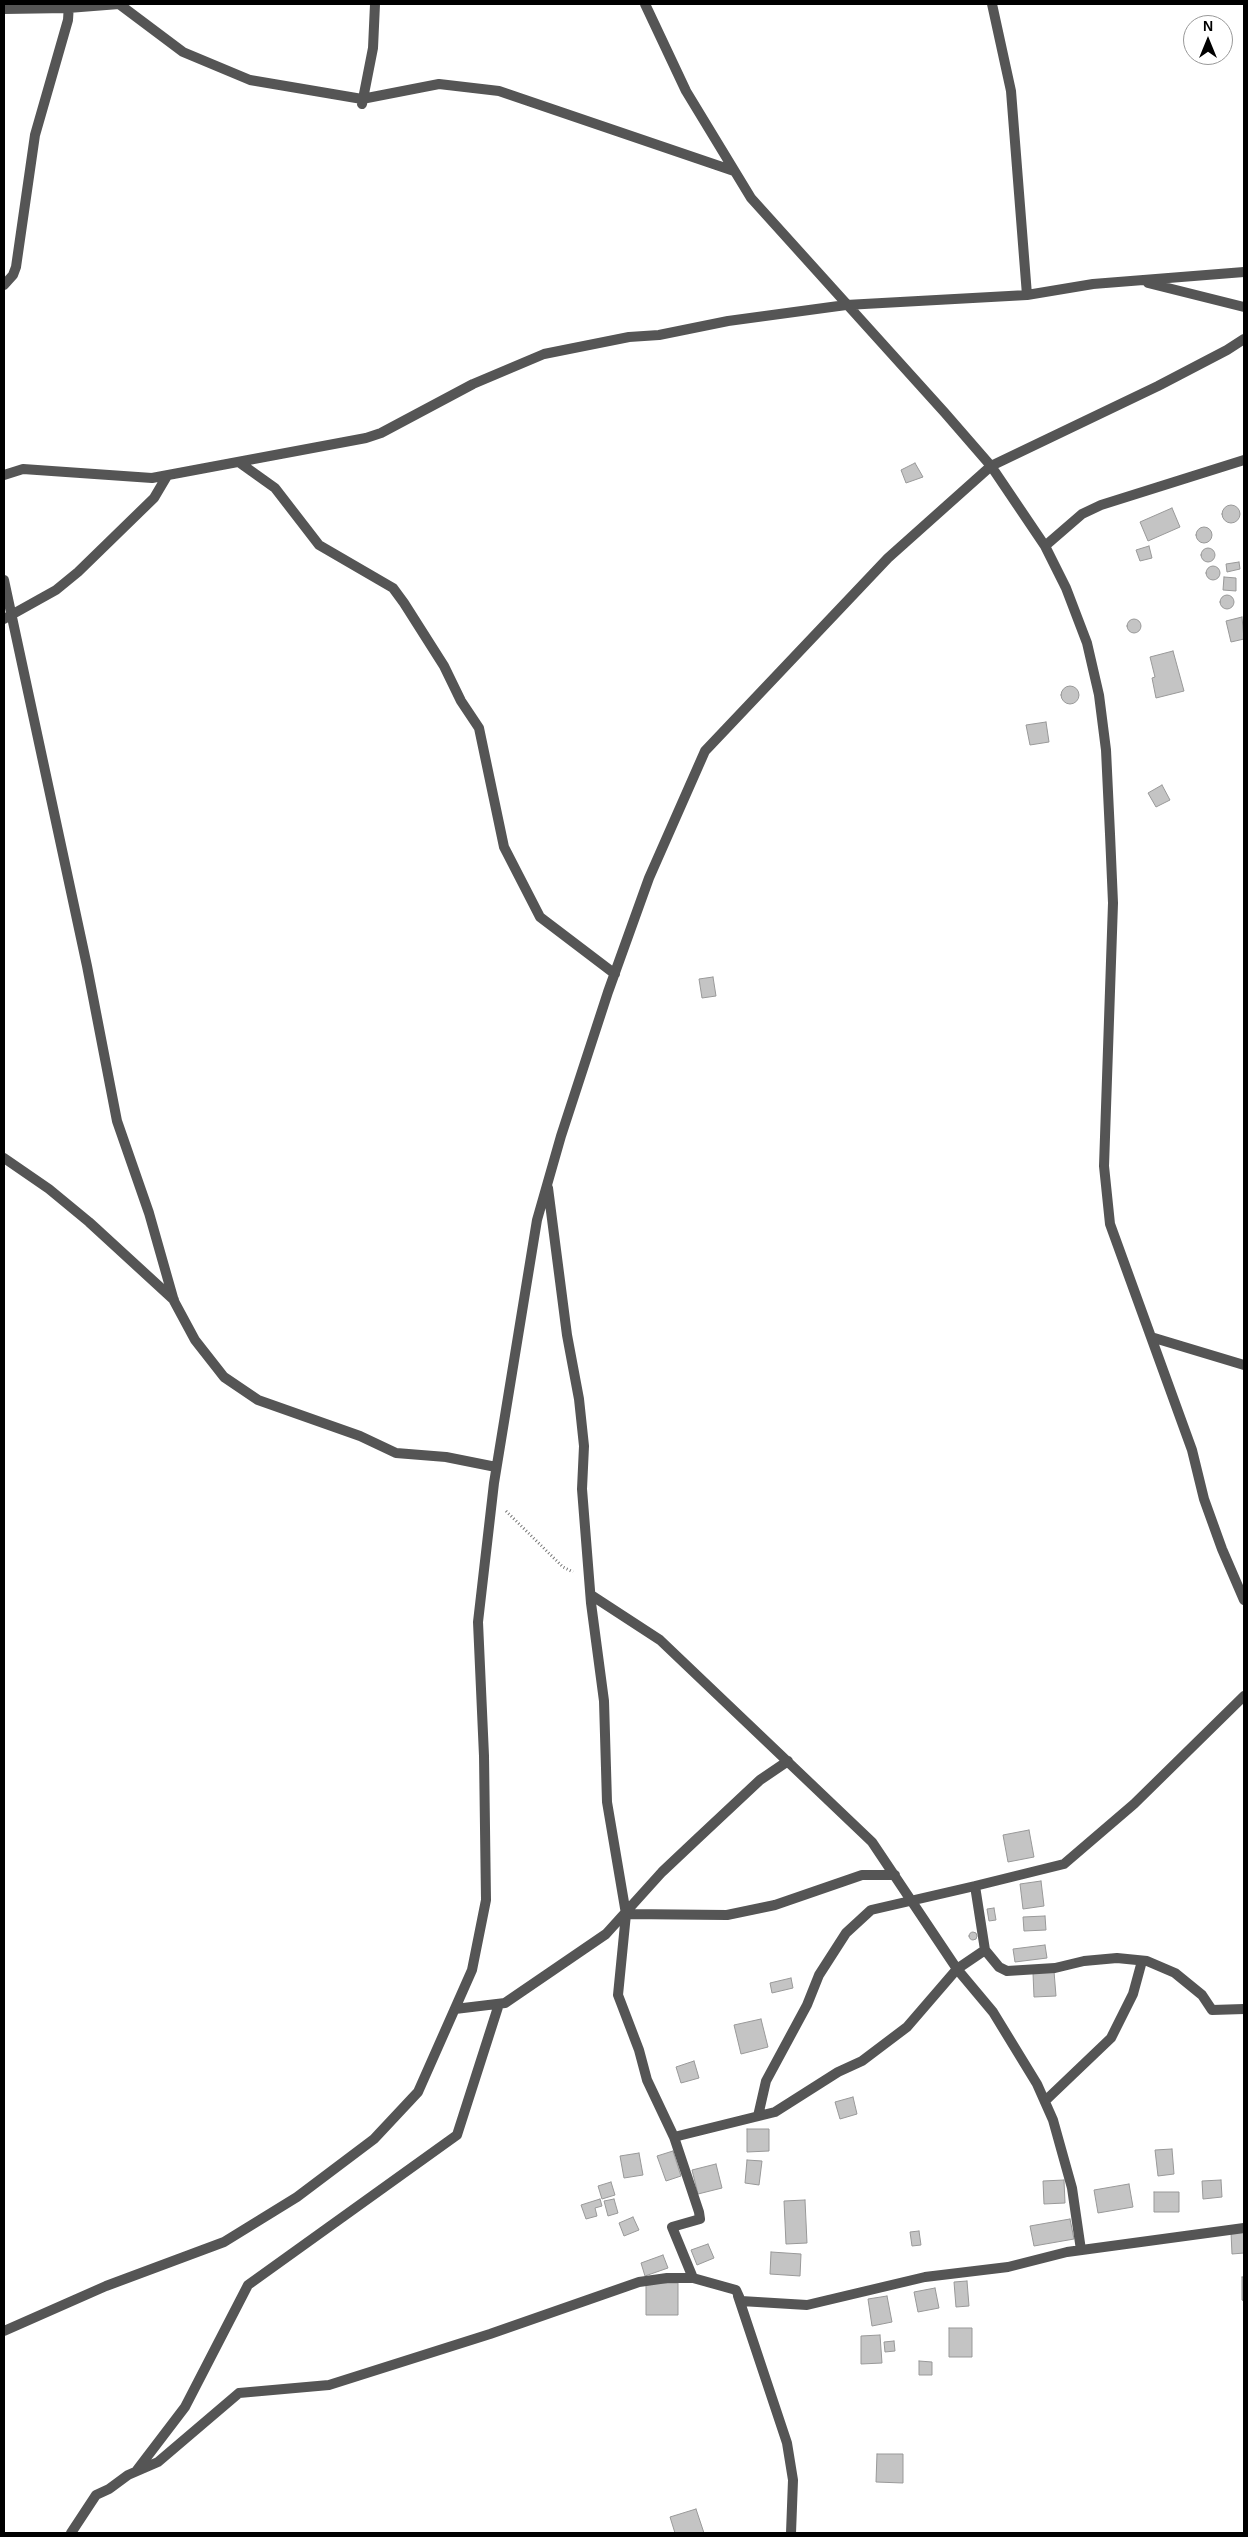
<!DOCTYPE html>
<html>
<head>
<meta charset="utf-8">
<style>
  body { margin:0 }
  #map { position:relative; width:1248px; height:2537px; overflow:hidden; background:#fff; font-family:Arial,sans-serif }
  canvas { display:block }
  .frame { position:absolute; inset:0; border:5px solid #000; pointer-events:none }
  .north { position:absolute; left:1183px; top:15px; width:50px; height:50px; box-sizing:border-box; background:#fff; border:1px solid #999; border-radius:50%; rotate:0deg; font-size:14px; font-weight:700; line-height:20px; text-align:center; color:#000 }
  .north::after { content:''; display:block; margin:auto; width:18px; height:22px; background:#000; clip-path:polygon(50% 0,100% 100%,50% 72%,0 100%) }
</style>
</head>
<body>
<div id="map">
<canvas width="1248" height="2537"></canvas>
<div class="frame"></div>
<div class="north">N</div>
</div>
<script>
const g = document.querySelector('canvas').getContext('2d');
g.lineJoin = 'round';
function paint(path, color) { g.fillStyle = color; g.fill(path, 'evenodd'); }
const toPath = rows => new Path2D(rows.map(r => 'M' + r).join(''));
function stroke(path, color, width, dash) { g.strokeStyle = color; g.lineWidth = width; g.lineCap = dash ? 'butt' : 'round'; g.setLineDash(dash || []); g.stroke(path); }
const building = toPath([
  [915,463,923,477,906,483,901,470,915,463],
  '1222 514a9 9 0 1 1 18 0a9 9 0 1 1-18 0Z',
  [1172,508,1180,527,1148,541,1140,522,1172,508],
  '1196 535a8 8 0 1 1 16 0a8 8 0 1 1-16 0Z',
  [1149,546,1152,558,1140,561,1136,550,1149,546],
  '1201 555a7 7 0 1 1 14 0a7 7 0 1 1-14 0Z',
  [1239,562,1240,569,1227,572,1226,564,1239,562],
  '1206 573a7 7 0 1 1 14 0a7 7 0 1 1-14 0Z',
  [1224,577,1236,578,1236,591,1223,590,1224,577],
  '1220 602a7 7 0 1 1 14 0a7 7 0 1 1-14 0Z',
  [1242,617,1244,639,1231,642,1226,621,1242,617],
  '1127 626a7 7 0 1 1 14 0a7 7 0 1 1-14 0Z',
  [1173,651,1184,691,1156,698,1152,678,1155,677,1150,657,1173,651],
  '1061 695a9 9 0 1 1 18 0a9 9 0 1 1-18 0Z',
  [1046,722,1049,742,1030,745,1026,725,1046,722],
  [1162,785,1170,800,1156,807,1148,793,1162,785],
  [713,977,716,996,702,998,699,979,713,977],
  [1029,1830,1034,1857,1008,1862,1003,1835,1029,1830],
  [1041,1881,1044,1906,1023,1909,1020,1884,1041,1881],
  [994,1908,996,1920,989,1921,987,1909,994,1908],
  [1045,1916,1046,1930,1024,1931,1023,1917,1045,1916],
  '969 1936a4 4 0 1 1 8 0a4 4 0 1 1-8 0Z',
  [1045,1945,1047,1958,1015,1962,1013,1949,1045,1945],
  [1054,1971,1056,1996,1034,1997,1033,1973,1054,1971],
  [791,1978,793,1988,772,1993,770,1983,791,1978],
  [761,2019,768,2047,741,2054,734,2025,761,2019],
  [694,2061,699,2078,681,2083,676,2067,694,2061],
  [853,2097,857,2114,840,2119,835,2102,853,2097],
  [747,2129,769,2129,769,2151,747,2152,747,2129],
  [1172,2149,1174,2174,1158,2176,1155,2150,1172,2149],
  [673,2151,681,2176,666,2181,657,2156,673,2151],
  [639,2153,643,2175,624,2178,620,2156,639,2153],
  [747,2160,762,2161,759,2185,745,2183,747,2160],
  [716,2164,722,2188,698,2194,692,2170,716,2164],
  [1064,2180,1065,2203,1044,2204,1043,2181,1064,2180],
  [1221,2180,1222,2197,1203,2199,1202,2181,1221,2180],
  [611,2182,615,2195,602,2199,598,2186,611,2182],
  [1129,2184,1133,2207,1098,2213,1094,2190,1129,2184],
  [1154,2192,1179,2192,1179,2212,1154,2212,1154,2192],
  [600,2199,602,2206,595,2208,597,2216,586,2219,581,2205,600,2199],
  [614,2199,618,2213,608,2216,604,2201,614,2199],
  [805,2200,807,2243,786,2244,784,2201,805,2200],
  [633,2217,639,2230,624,2236,619,2223,633,2217],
  [1070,2219,1074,2239,1034,2246,1030,2226,1070,2219],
  [919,2231,921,2245,912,2246,910,2232,919,2231],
  [1231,2232,1244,2232,1244,2253,1232,2254,1231,2232],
  [708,2244,714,2258,697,2265,691,2250,708,2244],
  [771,2252,801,2254,800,2276,770,2274,771,2252],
  [663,2255,668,2268,645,2276,641,2263,663,2255],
  [1242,2277,1244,2277,1244,2301,1242,2300,1242,2277],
  [967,2281,969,2306,956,2307,954,2282,967,2281],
  [646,2283,678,2283,678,2315,646,2315,646,2283],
  [935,2288,939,2308,918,2312,914,2292,935,2288],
  [887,2296,892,2322,872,2326,868,2299,887,2296],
  [949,2328,972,2328,972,2357,949,2357,949,2328],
  [880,2335,882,2363,861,2364,861,2336,880,2335],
  [894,2341,895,2351,885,2352,884,2342,894,2341],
  [919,2361,932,2362,932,2375,919,2375,919,2361],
  [877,2454,903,2454,903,2483,876,2482,877,2454],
  [696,2509,704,2533,675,2533,670,2517,696,2509]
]);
const path = toPath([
  [506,1511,563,1567,573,1572]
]);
const street = toPath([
  [645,4,686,91,751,198,945,413,991,466,1045,546,1066,588,1087,643,1099,695,1106,750,1110,834,1113,903,1104,1166,1110,1224,1192,1450,1204,1499,1222,1549,1244,1600],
  [992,4,1011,91,1027,295],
  [4,9,68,8,119,4,183,52,250,80,362,99,439,84,499,91,734,171],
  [362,104,373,48,375,4],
  [1148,283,1244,307],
  [4,285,13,275,16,267,35,135,68,20,69,4],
  [240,463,275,488,319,545,393,588,404,603,444,666,461,701,479,728,504,847,540,917,615,974],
  [4,475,23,469,152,478,366,438,381,433,473,384,544,354,629,337,659,335,728,321,846,305,1027,295,1093,284,1244,272],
  [1045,546,1082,514,1101,505,1244,460],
  [4,580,87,966,117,1121,149,1213,174,1301,195,1340,224,1377,258,1400,360,1436,396,1453,446,1457,496,1467],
  [4,619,56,590,78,572,154,498,167,476],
  [4,1158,49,1189,89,1222,174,1300],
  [548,1188,567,1335,579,1399,584,1446,582,1489,591,1603,604,1701,607,1802,626,1914,618,1995,639,2050,647,2080,674,2137,699,2212,700,2219,672,2227,693,2278],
  [1151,1337,1244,1365],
  [591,1595,660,1640,872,1842,957,1969,993,2012,1037,2084,1053,2120,1065,2163,1072,2188,1081,2250],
  [626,1914,727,1915,775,1905,862,1875,895,1875],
  [985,1950,999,1967,1007,1971,1055,1968,1084,1961,1117,1958,1147,1961,1175,1973,1202,1995,1212,2010,1244,2009],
  [455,2009,505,2003,606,1934,662,1872,697,1839,760,1780,788,1761],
  [1045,2101,1111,2038,1133,1994,1142,1961],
  [758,2116,766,2081,807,2005,819,1975,846,1933,871,1910,975,1886],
  [674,2137,775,2112,838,2072,862,2061,907,2027,957,1969,985,1950,975,1886,1064,1864,1134,1804,1244,1696],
  [738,2296,787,2443,793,2480,791,2533],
  [4,2331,106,2286,224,2242,297,2197,374,2139,418,2092,472,1970,486,1900,484,1756,478,1622,494,1483,537,1220,561,1136,608,992,649,878,705,751,888,558,991,466,1158,386,1227,350,1244,339],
  [137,2470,185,2407,248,2285,457,2135,499,2004],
  [71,2533,96,2495,109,2489,128,2475,158,2462,239,2393,329,2385,490,2334,639,2282,667,2278,693,2278,736,2290,741,2301,807,2305,925,2277,1008,2267,1067,2252,1244,2228]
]);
paint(building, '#c4c4c4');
stroke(building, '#999', 1);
stroke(path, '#777', 3, [1, 2.5]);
stroke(street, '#555', 10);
</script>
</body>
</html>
